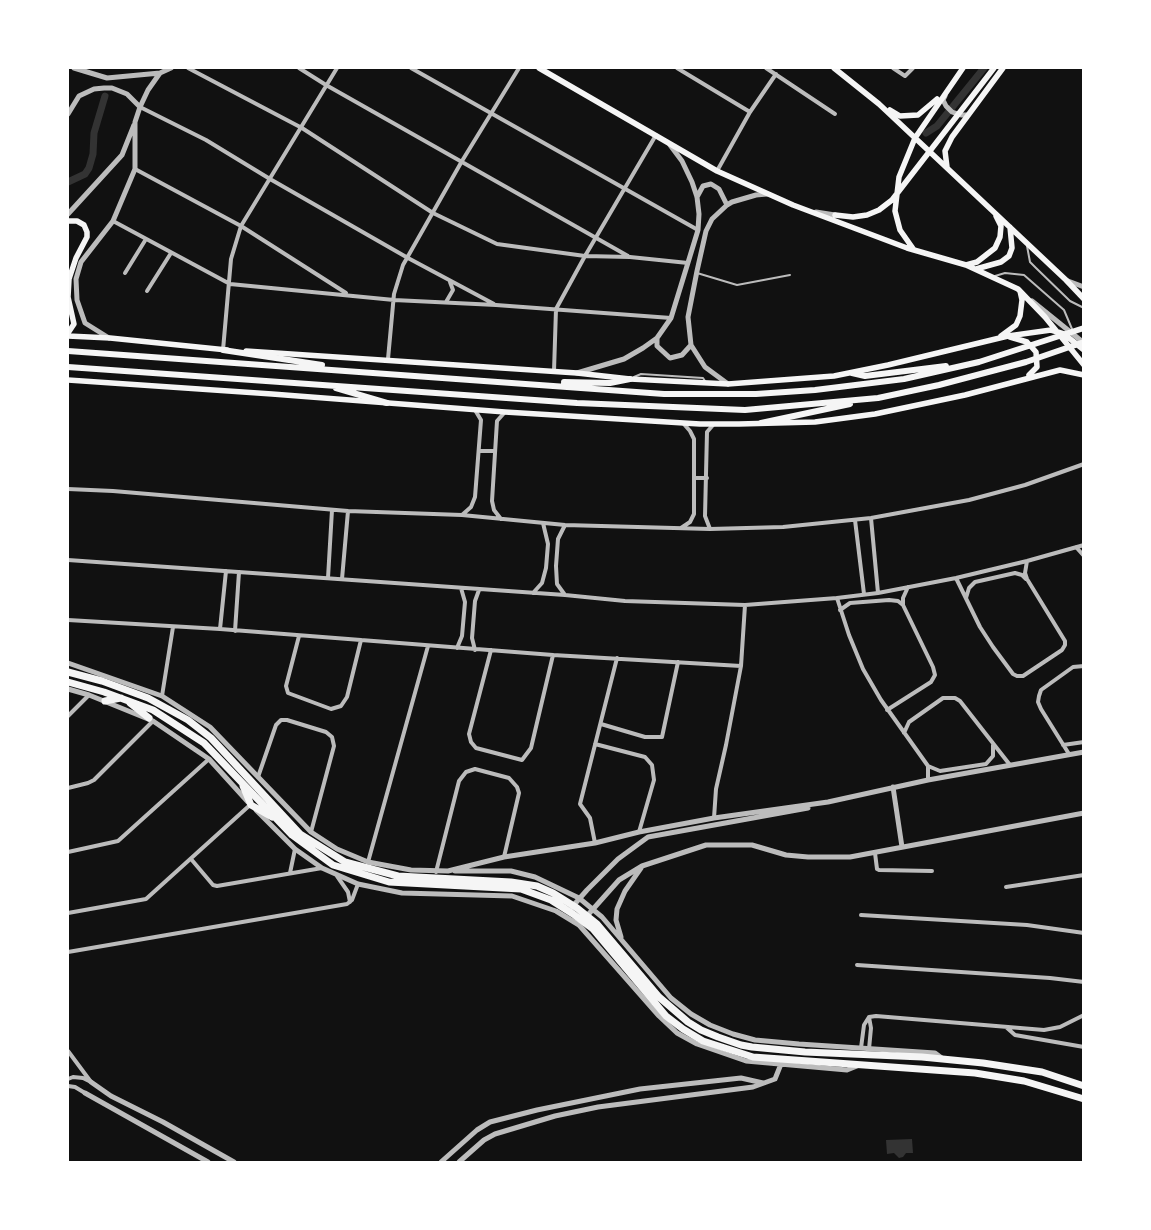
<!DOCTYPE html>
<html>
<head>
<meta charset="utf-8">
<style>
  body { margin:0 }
  #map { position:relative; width:1151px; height:1230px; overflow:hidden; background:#111; font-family:"Asap Condensed",sans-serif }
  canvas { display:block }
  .frame { position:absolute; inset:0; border:69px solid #fff; pointer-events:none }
</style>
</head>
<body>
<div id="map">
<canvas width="1151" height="1230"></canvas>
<div class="frame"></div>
</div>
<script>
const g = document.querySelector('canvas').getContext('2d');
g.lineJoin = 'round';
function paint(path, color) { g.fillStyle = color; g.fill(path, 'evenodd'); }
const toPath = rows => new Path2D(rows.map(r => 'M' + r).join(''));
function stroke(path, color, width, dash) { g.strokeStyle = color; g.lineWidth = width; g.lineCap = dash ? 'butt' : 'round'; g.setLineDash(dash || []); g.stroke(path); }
const water = toPath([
  [912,1139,913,1153,906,1153,903,1157,899,1158,894,1153,887,1154,886,1140]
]);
const canal = toPath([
  [926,133,937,126,984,68],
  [68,182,85,174,89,168,93,154,94,133,105,96]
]);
const service = toPath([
  [1027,246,1030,262,1036,268,1070,301,1084,308],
  [697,273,737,285,790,275],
  [995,276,1005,273,1024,275,1064,310,1072,329],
  [634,377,641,374,703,378,705,381]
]);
const minor = toPath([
  [188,68,302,128,433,213,497,244,585,256,630,257,688,263],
  [299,68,326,85,628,256],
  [411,68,698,230],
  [677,68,750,112],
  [766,68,835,114],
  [893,68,905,76,913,68],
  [140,107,206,140,270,179,408,258,494,304],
  [135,169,241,226,346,293],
  [717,171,750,112,776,74],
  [113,221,230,284,394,300,496,305,671,318],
  [125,273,146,239],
  [147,291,171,253],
  [446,302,453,290,450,282],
  [223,350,231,259,241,226,337,68],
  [388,359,394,294,403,265,462,161,519,68],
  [554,371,556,309,585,256,656,135],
  [479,451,495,451],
  [694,478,707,478],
  [68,489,113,491,348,511,462,515,565,525,710,529,783,527,871,518,969,500,1025,485,1084,464],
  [462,515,471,507,475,497,481,420,475,410],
  [871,518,878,593],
  [501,519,494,510,492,501,497,421,505,412],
  [855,520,864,594],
  [565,525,558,539,556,566,557,584,565,595],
  [681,528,690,522,694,514,694,439,690,431,683,423],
  [710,529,705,516,707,432,713,425],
  [1076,547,1084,556],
  [68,560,565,595,625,601,745,605,837,598,878,593,956,578,1027,561,1084,545],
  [328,578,332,510],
  [956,578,980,627,993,647,1013,674,1017,676,1023,676,1062,650,1065,645,1065,641,1027,579,1025,573,1027,561],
  [342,579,348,511],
  [533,593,542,583,546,568,548,544,543,523],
  [837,598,849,635,863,669,881,700,928,766,928,780],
  [966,598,969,588,975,582,1015,573,1022,575,1026,579],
  [840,610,850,603,889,600,898,601,903,605],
  [68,620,220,629,553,655,741,666],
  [220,629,226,571],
  [235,631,239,572],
  [299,636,286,686,288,693,331,709,341,706,347,697,361,640],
  [457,648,462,636,465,602,461,588],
  [475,650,472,638,475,601,479,590],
  [491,650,469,734,471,742,476,748,522,760,531,748,553,655],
  [162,696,173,627],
  [887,710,931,682,935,675,933,667,903,605,903,598,908,587],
  [68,716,89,695],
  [601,724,645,737,662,737,678,662],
  [904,733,909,722,943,698,955,698,960,701,1010,765],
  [595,744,645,757,652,765,654,780,639,832],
  [1063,745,1084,742],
  [1069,754,1041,709,1038,702,1039,696,1041,690,1073,667,1084,666],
  [928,766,940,771,986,764,993,756,993,745],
  [258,777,276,725,281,720,287,720,326,732,332,737,334,746,311,832],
  [68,788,88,783,94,780,153,721],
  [714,818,716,789,726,745,741,666,745,605],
  [595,843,590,818,580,804,617,658],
  [68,852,118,841,209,759],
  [875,853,877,869,879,870,932,871],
  [191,859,213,885,217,886,322,868],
  [368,862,428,646],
  [436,872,459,781,466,772,475,769,509,778,517,787,519,793,504,857],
  [290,873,295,849],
  [337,876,348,892,350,902],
  [1006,887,1084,875],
  [68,913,146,899,250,805],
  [861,915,1027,925,1084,933],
  [68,952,347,904,352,900,358,884],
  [857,965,1050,978,1084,982],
  [1006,1027,1015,1035,1084,1047],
  [861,1048,864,1025,869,1017,876,1016,1044,1030,1060,1027,1084,1015],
  [869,1049,871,1028,869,1017],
  [68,1051,91,1082],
  [68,1079,73,1077,83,1078,89,1081],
  [68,1086,75,1087,85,1093]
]);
const tertiary = toPath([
  [74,68,107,78,160,73],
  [945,96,943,100,946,106,952,112,961,115,967,115],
  [68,114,79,96,94,89,104,88,112,88,127,94,140,107],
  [697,197,703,186,711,184,719,189,727,205],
  [816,212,835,215],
  [68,214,122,155,134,125],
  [1068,281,1084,287],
  [1032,301,1084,343],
  [109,338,85,323,77,300,76,279,81,262,113,221,135,169,135,122,140,107,148,90,160,73,171,68],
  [657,338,657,346,670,358,682,355,691,345],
  [577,373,624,359,643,348,657,338,671,318,698,230,699,214,697,197,692,182,682,161,670,145],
  [728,384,705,367,691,345,688,317,697,271,706,231,712,219,727,205,732,202,756,195,767,194],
  [68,663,162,696,210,727,311,832,337,849,368,862,411,870,448,871,504,857,595,843,639,832,714,818,828,802,928,780,1084,752],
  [68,689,89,695,153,721,209,759,248,802],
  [893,787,902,847],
  [256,810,295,849,322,868,358,884,402,893,512,896,556,911,579,925,659,1016,677,1033,697,1044,746,1061,847,1070,857,1066],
  [455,871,511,871,535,877,579,898,602,917,671,998,691,1014,710,1025,733,1034,755,1040,799,1044,935,1053,943,1059],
  [572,907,587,890,618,859,648,837,808,808],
  [586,917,619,880,642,866,706,845,752,845,786,855,808,857,850,857,1084,813],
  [621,937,616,920,617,909,625,891,641,868],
  [91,1082,111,1096,163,1122,234,1162],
  [85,1093,208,1162],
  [441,1162,477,1130,490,1122,537,1110,640,1089,741,1078,763,1083],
  [459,1162,484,1140,495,1134,555,1116,598,1107,753,1087,775,1079,781,1064]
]);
const secondary = toPath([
  [539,68,717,171,793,205,907,248,966,265,1018,289,1045,317,1084,365],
  [834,68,879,104,1066,280,1084,299],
  [890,110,900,116,918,115,937,99],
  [947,167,945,151,952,137,1003,68],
  [835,215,853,217,867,215,879,210,892,200,994,68],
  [68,221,77,221,84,225,87,232,87,237,76,258,69,279,68,297,74,324,68,333],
  [914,250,900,230,895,211,899,177,915,138,963,68],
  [966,265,977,262,995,248,1000,237,1001,226,996,216],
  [976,269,1001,262,1009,256,1012,248,1010,227],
  [68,336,110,338,227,350],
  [1001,336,1016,325,1020,316,1022,300,1020,291],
  [1010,337,1027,342,1036,352,1037,367,1029,375],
  [246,351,577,373,630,379,728,384,834,376,888,365,1008,336,1051,330,1064,334,1084,350],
  [68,380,272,394,505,412,700,424,739,424,815,422,875,414,965,395,1060,370,1084,375]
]);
const primary = toPath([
  [223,350,322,365],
  [68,351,664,394,756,394,815,390,904,379,979,362,1084,328],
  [68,367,577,403,745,410,878,398,939,385,1026,362,1084,342],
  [852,373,865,376,946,366],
  [564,382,610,383,630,379],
  [336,388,387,403],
  [761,423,850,404]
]);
const trunk = toPath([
  [68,672,102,681,148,698,188,720,211,738,300,834,345,862,398,876,511,882,537,886,553,893,577,908,597,924,659,997,688,1022,701,1030,718,1037,741,1045,752,1047,805,1052,922,1057,983,1063,1042,1072,1084,1086],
  [68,682,104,692,153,710,204,743,292,835,333,865,389,882,521,889,551,900,573,914,593,929,666,1016,683,1029,703,1041,753,1057,975,1073,1024,1081,1084,1099],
  [105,701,121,698],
  [130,703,149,718],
  [243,786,251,805,272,817]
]);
paint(water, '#333');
stroke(canal, '#333', 7);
stroke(service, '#bcbcbc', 2);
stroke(minor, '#bcbcbc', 4);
stroke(tertiary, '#bcbcbc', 5);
stroke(secondary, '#f5f5f5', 5.5);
stroke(primary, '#f5f5f5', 6);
stroke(trunk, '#f5f5f5', 7);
</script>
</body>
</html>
